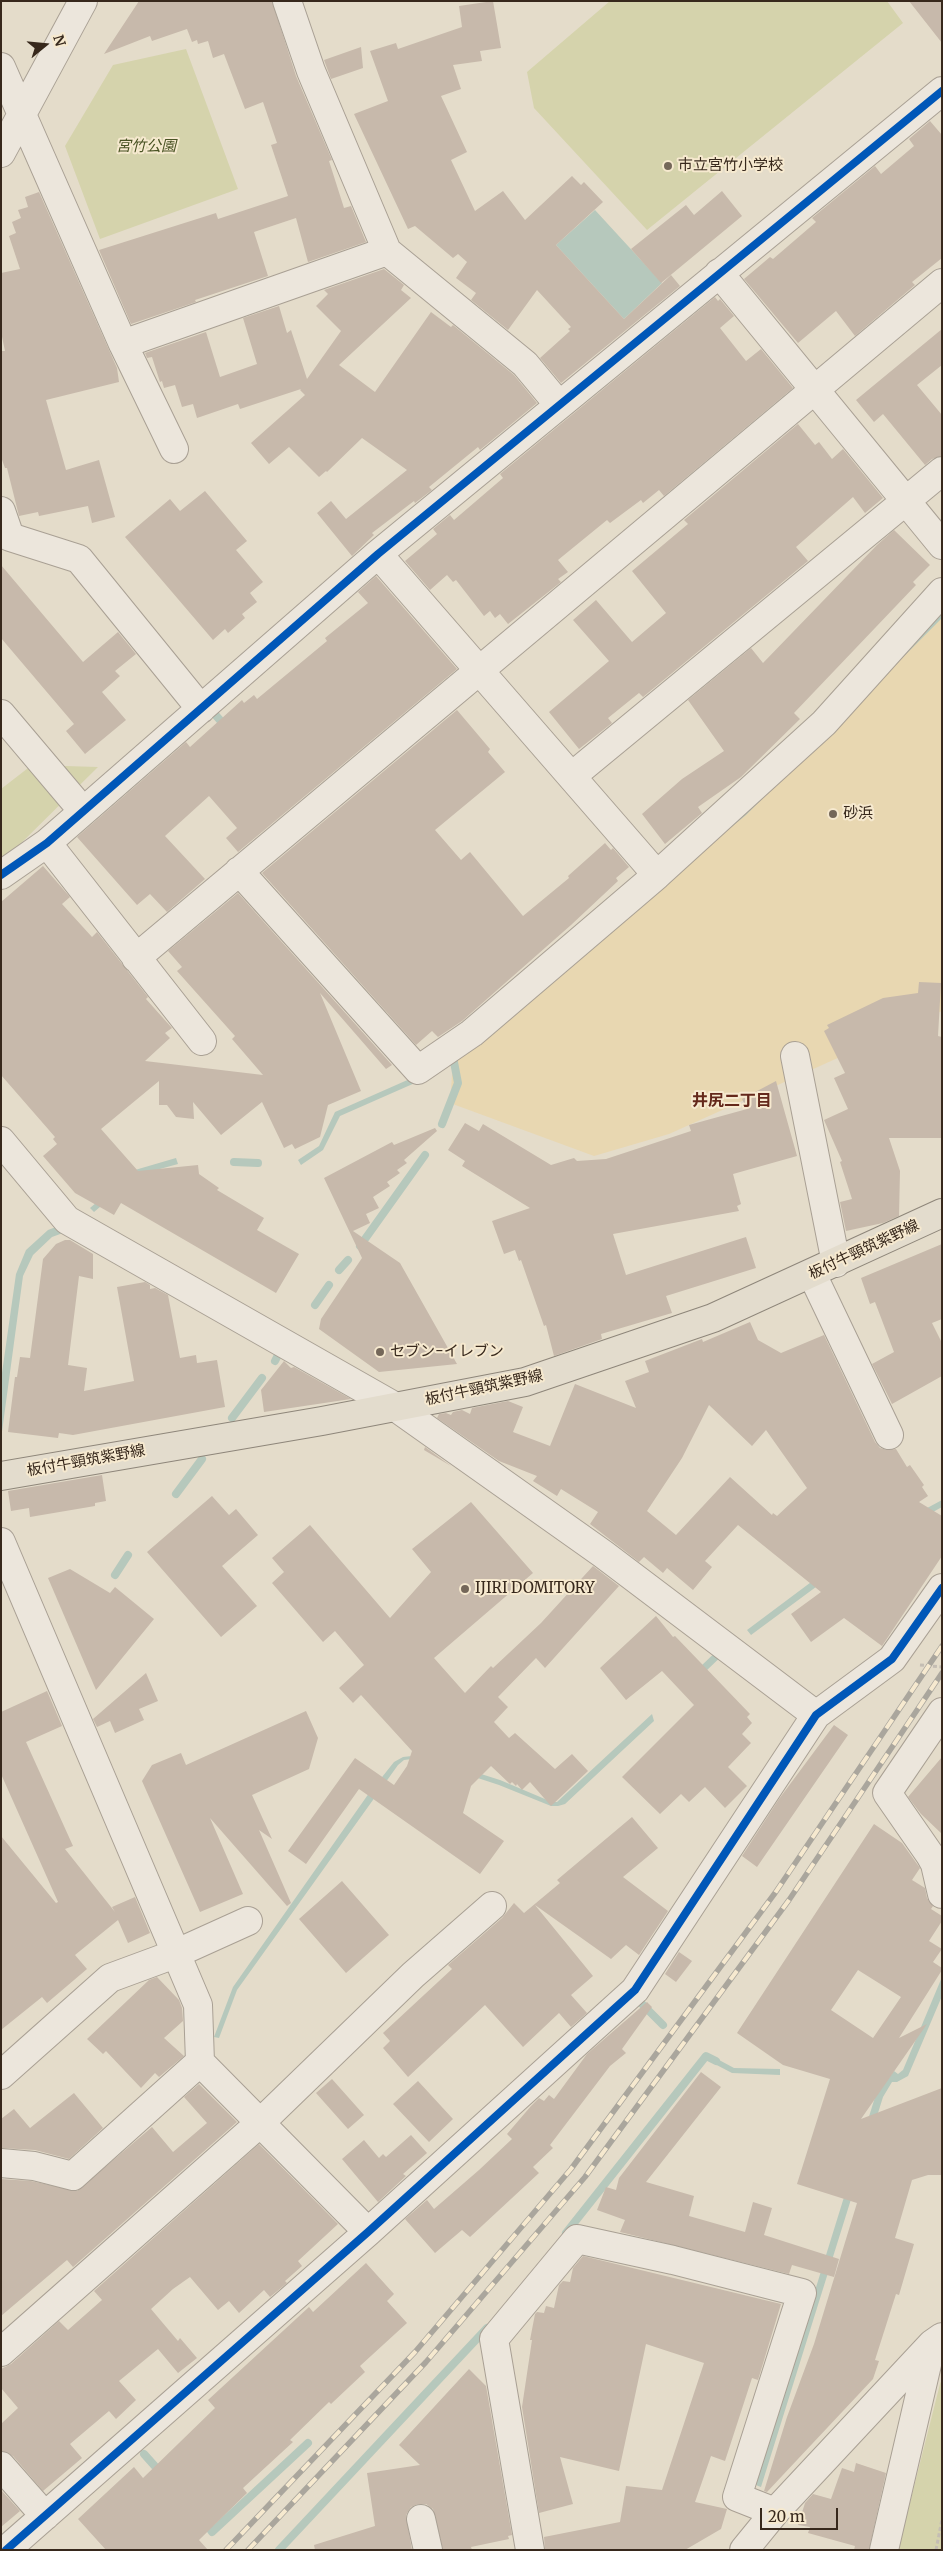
<!DOCTYPE html>
<html>
<head>
<meta charset="utf-8">
<style>
  body { margin:0 }
  #map { position:relative; width:943px; height:2551px; overflow:hidden; background:#e4dcca; font-family:Merriweather,serif }
  canvas { display:block }
  .frame { position:absolute; inset:0; border:2px solid #37281c; pointer-events:none }
  .north { position:absolute; left:20px; top:20px; width:50px; height:50px; -webkit-text-stroke:4px #f6e9cf; paint-order:stroke; rotate:73deg; font-size:14px; font-weight:700; line-height:20px; text-align:center; color:#37281c }
  .north::after { content:''; display:block; margin:auto; width:18px; height:22px; background:#37281c; clip-path:polygon(50% 0,100% 100%,50% 72%,0 100%) }
  .scale { position:absolute; left:760px; top:2508px; width:78px; height:22px; box-sizing:border-box; border:2px solid #37281c; border-top:0; padding-left:6px; font-size:15px; line-height:18px; white-space:nowrap; color:#37281c; -webkit-text-stroke:4px #f6e9cf; paint-order:stroke }
</style>
</head>
<body>
<div id="map">
<canvas width="943" height="2551"></canvas>
<div class="frame"></div>
<div class="north">N</div>
<div class="scale">20 m</div>
</div>
<script>
const g = document.querySelector('canvas').getContext('2d');
g.lineJoin = 'round';
function paint(path, color) { g.fillStyle = color; g.fill(path, 'evenodd'); }
const toPath = rows => new Path2D(rows.map(r => 'M' + r).join(''));
function stroke(path, color, width, dash) { g.strokeStyle = color; g.lineWidth = width; g.lineCap = dash ? 'butt' : 'round'; g.setLineDash(dash || []); g.stroke(path); }
function write(font, color, halo, rows, align = 'center') {
  g.font = font + ' Merriweather,"Noto Sans JP",serif'; g.lineWidth = 4; g.setLineDash([]); g.textBaseline = 'middle'; g.strokeStyle = halo; g.fillStyle = color; for (const [text, x, y, turn = 0] of rows) {
    g.save(); g.translate(x, y); g.rotate((+turn || 0) * Math.PI / 180); g.textAlign = isNaN(turn) ? turn : align; if (halo) g.strokeText(text, 0, 0); g.fillText(text, 0, 0); g.restore();
  }
}
const green = toPath([
  [610,1,887,1,903,23,647,230,534,108,527,72],
  [186,49,238,189,100,239,65,146,113,65],
  [32,765,98,767,1,863,1,789],
  [942,2379,942,2550,898,2550,940,2384]
]);
const sand = toPath([
  [942,616,942,1011,669,1134,594,1156,450,1103,453,1062]
]);
const water = toPath([
  [595,210,662,283,624,319,556,245],
  [942,606,942,618,746,815,424,1079,340,1116,323,1150,301,1165,298,1160,319,1146,335,1112,421,1074],
  [176,1158,178,1164,138,1175,94,1212,90,1208,135,1170],
  [69,1222,71,1230,52,1237,33,1255,23,1276,1,1439,1,1380,16,1274,26,1250,48,1230],
  [942,1500,942,1507,870,1547,751,1635,747,1630,866,1541],
  [722,1646,727,1651,685,1691,680,1686],
  [652,1714,654,1721,565,1804,558,1806,551,1806,499,1785,429,1762,412,1759,404,1760,398,1765,237,1990,219,2038,214,2037,233,1987,367,1796,394,1762,403,1757,421,1755,500,1780,552,1802,557,1802],
  [942,1977,942,1996,908,2076,897,2082,892,2082,883,2097,761,2487,758,2486,755,2484,876,2094,894,2071,898,2074,903,2070],
  [708,2054,734,2068,780,2069,780,2075,732,2073,705,2059]
]);
const stream = toPath([
  [212,711,226,727],
  [442,1124,458,1083,453,1057],
  [234,1162,258,1163],
  [360,1246,425,1155],
  [339,1270,348,1260],
  [315,1305,329,1285],
  [275,1361,281,1349],
  [232,1418,262,1378],
  [176,1494,202,1459],
  [115,1575,128,1555],
  [642,2004,663,2025],
  [566,2233,706,2056,716,2061],
  [144,2454,161,2473],
  [205,2522,212,2532,308,2443],
  [279,2550,487,2328]
]);
const building = toPath([
  [139,1,272,1,296,76,332,160,329,161,344,208,351,206,366,242,308,262,296,218,254,232,268,276,195,300,196,302,131,324,99,250,216,213,218,219,288,196,271,145,277,143,263,102,245,109,224,54,213,58,208,41,198,44,197,40,192,42,187,29,152,41,150,36,104,54],
  [493,1,501,48,480,51,482,61,453,65,461,89,441,96,467,152,451,160,475,211,503,191,525,220,572,176,581,185,584,182,603,202,556,245,624,319,671,275,680,286,561,383,540,358,570,331,568,329,571,327,537,290,508,330,471,300,476,293,456,278,467,262,458,254,453,258,415,226,408,229,354,114,388,101,370,51,396,43,398,49,462,27,459,6],
  [909,1,942,1,942,43],
  [361,47,363,68,331,79,324,60],
  [930,121,942,135,942,258,912,282,915,285,855,336,836,311,798,343,744,279,770,257,773,259,816,222,812,218,875,166,881,174,914,146,909,139],
  [722,191,742,216,661,283,631,249,686,205,694,215],
  [39,192,117,368,119,382,46,400,66,470,99,460,115,517,92,523,88,506,39,516,38,512,19,516,7,468,5,468,1,457,1,351,5,351,1,332,1,273,20,269,9,236,16,233,12,222,21,218,18,210,28,207,25,197],
  [384,269,404,285,401,290,411,298,339,365,375,392,431,312,451,327,453,325,514,375,537,403,480,450,478,447,429,487,432,490,415,503,414,501,372,533,374,535,352,556,317,513,331,501,346,519,407,470,362,438,327,472,326,471,319,477,289,447,269,464,251,443,305,395,300,390,301,389,240,409,238,404,197,418,193,404,182,407,175,385,164,388,162,381,160,382,152,357,147,358,145,353,206,332,220,377,257,364,243,318,279,306,287,333,291,330,307,379,341,331,316,306,328,294,324,290],
  [715,297,718,301,720,299,734,316,720,328,746,361,761,349,793,388,664,496,659,490,643,503,641,500,610,523,607,520,558,560,568,572,558,579,561,582,508,624,500,614,495,618,490,611,484,616,456,580,453,582,447,575,430,590,405,561,437,534,433,529,450,515,454,520,503,478,500,474],
  [942,329,942,365,917,385,942,415,942,456,932,459,925,465,883,414,874,422,856,400],
  [798,424,815,445,819,442,832,459,843,449,883,498,865,513,853,497,796,547,808,561,643,697,639,693,608,718,612,723,579,749,549,712,609,661,573,620,596,600,632,642,666,613,632,571,688,524,684,520],
  [205,491,247,541,236,550,263,582,250,593,257,602,242,614,245,618,228,633,225,629,213,640,125,537,170,499,180,511],
  [894,530,930,565,913,582,916,585,794,713,800,719,741,777,698,807,702,813,665,844,642,814,682,779,724,751,688,700,751,648,763,663,877,545],
  [1,565,83,662,118,632,136,654,115,671,120,676,102,692,126,720,85,754,66,731,74,724,1,638],
  [376,576,457,669,238,852,226,838,237,828,209,796,165,836,205,879,167,912,150,894,137,905,77,837,186,742,190,747,242,700,244,703,254,695,257,699,327,641,325,638,368,603,358,592],
  [457,710,490,749,488,752,505,772,435,830,461,860,470,852,523,916,569,878,568,876,605,843,611,850,613,848,629,867,616,878,618,881,571,925,462,1021,438,1037,432,1031,416,1045,262,873],
  [43,866,70,897,62,904,92,937,97,932,148,997,146,999,172,1028,165,1033,170,1038,145,1061,263,1075,232,1039,235,1036,177,971,182,967,168,951,238,893,392,1065,386,1069,320,993,361,1091,328,1105,320,1137,295,1149,292,1144,284,1148,262,1102,221,1135,193,1102,194,1119,176,1117,167,1105,159,1105,159,1081,101,1129,138,1171,198,1165,199,1174,219,1188,217,1190,264,1218,257,1230,299,1254,276,1293,121,1203,114,1215,75,1193,43,1156,57,1144,53,1139,55,1137,1,1075,1,902],
  [919,982,941,983,938,1036,942,1037,942,1138,889,1138,900,1171,899,1216,883,1223,846,1231,840,1202,852,1199,840,1162,842,1161,824,1120,848,1109,834,1078,845,1073,824,1031,829,1028,827,1025,883,998,918,993],
  [776,1081,797,1156,733,1174,741,1204,737,1206,739,1211,613,1234,626,1275,746,1237,756,1268,666,1296,672,1313,601,1334,602,1339,554,1356,546,1325,544,1326,521,1260,519,1261,515,1250,504,1254,492,1221,530,1208,462,1166,465,1161,448,1150,465,1123,479,1131,483,1124,551,1165,574,1158,577,1161,606,1159,691,1131,689,1125,747,1109,742,1099],
  [435,1128,437,1131,404,1160,407,1163,397,1170,400,1173,387,1182,390,1186,373,1197,379,1208,366,1214,370,1223,353,1231,400,1263,457,1364,379,1372,319,1329,321,1319,362,1258,324,1178,392,1142,394,1145],
  [65,1240,70,1240,93,1254,93,1279,79,1276,68,1365,87,1368,84,1391,134,1381,117,1287,145,1282,150,1285,150,1289,155,1288,168,1295,180,1358,196,1355,197,1363,217,1360,225,1407,73,1435,59,1433,58,1438,8,1432,15,1377,17,1377,20,1357,30,1358,43,1259,56,1244],
  [942,1244,942,1319,932,1323,942,1343,942,1376,892,1404,872,1364,894,1352,875,1302,870,1304,861,1278],
  [750,1322,758,1340,781,1353,824,1335,875,1442,880,1448,887,1450,896,1449,907,1467,910,1465,924,1485,922,1487,928,1496,919,1502,942,1516,942,1556,882,1646,844,1618,811,1642,791,1614,821,1592,738,1525,705,1561,712,1567,693,1590,667,1568,663,1573,644,1557,639,1562,590,1524,598,1512,561,1489,557,1496,533,1481,537,1476,499,1461,437,1418,439,1414,446,1413,451,1415,453,1412,462,1410,470,1414,472,1408,508,1401,523,1407,513,1432,550,1446,575,1384,636,1408,625,1381,649,1372,645,1361,702,1339,703,1342],
  [709,1405,752,1446,766,1430,807,1488,777,1516,773,1513,772,1515,730,1477,676,1535,647,1511,682,1458],
  [284,1361,291,1368,294,1367,351,1399,264,1412,261,1390],
  [425,1447,451,1466,424,1450],
  [102,1475,106,1501,95,1503,95,1506,30,1517,29,1508,11,1511,8,1491],
  [212,1496,229,1515,236,1509,258,1535,222,1566,257,1606,221,1637,147,1552],
  [471,1502,533,1573,434,1658,465,1693,491,1666,493,1668,541,1623,593,1566,619,1586,545,1668,536,1658,498,1697,508,1707,494,1722,509,1738,515,1733,555,1769,572,1754,588,1771,551,1806,530,1782,522,1790,517,1784,516,1786,512,1782,510,1784,491,1766,471,1786,463,1813,504,1841,480,1874,359,1789,306,1864,288,1851,355,1758,394,1785,407,1766,412,1751,361,1695,353,1703,339,1688,364,1665,335,1631,323,1642,272,1583,284,1572,272,1558,310,1525,390,1618,431,1572,412,1549],
  [70,1569,110,1593,115,1587,154,1619,96,1690,48,1578],
  [656,1616,673,1637,675,1636,750,1714,747,1717,752,1723,742,1734,751,1743,728,1767,747,1786,725,1808,705,1787,689,1802,681,1794,660,1814,622,1777,694,1705,662,1671,626,1700,600,1668],
  [146,1673,158,1701,139,1709,144,1720,115,1733,110,1721,97,1727,93,1719],
  [47,1691,62,1726,26,1742,73,1846,65,1849,115,1912,112,1907,135,1897,150,1933,128,1943,118,1920,75,1955,87,1969,47,2003,42,1997,1,2030,1,1836,56,1903,58,1902,1,1774,1,1712],
  [306,1711,318,1738,309,1769,252,1795,272,1839,259,1830,291,1903,287,1906,210,1818,243,1894,200,1912,142,1781,152,1765,181,1753,186,1765],
  [834,1725,848,1735,757,1867,742,1856,779,1799],
  [942,1757,942,1834,921,1814,908,1797],
  [632,1817,658,1848,623,1877,668,1911,639,1955,626,1945,611,1959,535,1905,593,1976,571,1995,587,2013,571,2027,559,2013,523,2047,485,2005,408,2077,383,2048,390,2041,383,2033,452,1969,448,1965,502,1918,514,1903,524,1913,560,1883,557,1880],
  [874,1824,902,1843,920,1868,912,1880,925,1888,927,1898,933,1906,931,1909,942,1916,942,1921,929,1941,942,1949,933,1962,942,1968,942,1970,899,2038,927,2024,861,2119,942,2088,942,2175,928,2175,912,2180,895,2238,914,2244,899,2295,896,2294,875,2360,879,2361,873,2379,767,2492,764,2491,787,2417,814,2344,857,2203,797,2184,830,2079,783,2065,737,2033],
  [858,1970,901,1997,873,2038,831,2010],
  [342,1881,389,1935,346,1973,299,1919],
  [679,1952,692,1961,676,1982,665,1974],
  [157,1977,179,2000,182,2008,183,2021,164,2038,184,2056,159,2077,155,2073,141,2088,106,2051,103,2054,87,2039,149,1980],
  [647,2002,652,2007,622,2049,626,2053,610,2066,550,2145,553,2148,533,2167,539,2173,470,2237,462,2230,435,2253,405,2219,427,2200,434,2209,479,2170,512,2139,507,2134,531,2106,539,2098,544,2101,549,2095,554,2099,587,2054],
  [701,2072,721,2087,646,2182,694,2196,689,2216,745,2232,753,2202,772,2208,764,2235,839,2259,834,2277,792,2265,789,2274,620,2232,625,2220,597,2210,606,2187,616,2190,619,2178],
  [332,2079,364,2115,348,2129,316,2093],
  [418,2081,453,2119,429,2142,393,2104],
  [199,2084,237,2122,73,2267,67,2260,1,2316,1,2179,31,2181,77,2191,152,2127,173,2152,207,2123,184,2097],
  [74,2093,103,2128,69,2159,35,2150,1,2148,1,2119,14,2109,30,2128],
  [411,2135,427,2153,403,2174,406,2176,378,2202,342,2159,364,2140,379,2158,383,2154,386,2157],
  [259,2144,338,2224,298,2261,302,2266,285,2281,287,2283,270,2297,264,2290,239,2313,229,2301,218,2310,190,2277,173,2289,151,2309,178,2341,180,2338,197,2358,178,2373,158,2349,119,2381,136,2400,116,2419,109,2411,70,2444,82,2458,43,2491,13,2456,1,2451,1,2424,18,2408,1,2388,1,2369,11,2364,59,2321,68,2330,102,2300,94,2291],
  [583,2256,781,2304,758,2380,752,2378,725,2461,711,2456,695,2502,727,2509,721,2529,685,2550,545,2550,544,2537,620,2522,626,2486,662,2490,704,2363,646,2344,619,2471,560,2457,573,2504,539,2513,522,2407,532,2340,530,2340,535,2314,537,2312,544,2313,546,2306,554,2308,559,2285,563,2281,570,2282,573,2268],
  [366,2263,394,2294,387,2301,407,2323,360,2366,365,2372,331,2404,329,2402,290,2440,293,2442,243,2488,247,2493,199,2540,208,2550,106,2550,78,2519,134,2467,143,2478,215,2408,208,2400,309,2307,313,2312],
  [469,2369,486,2386,512,2535,508,2536,509,2539,471,2547,472,2550,443,2550,433,2509,426,2504,418,2504,411,2507,406,2515,412,2550,315,2550,314,2545,375,2526,367,2473,420,2465,399,2445],
  [856,2463,886,2473,869,2550,854,2550,855,2546,808,2533,810,2527,798,2525,805,2503,813,2494,831,2499,842,2468,854,2472],
  [1,2490,20,2511,1,2527]
]);
const path = toPath([
  [920,1665,942,1667],
  [936,2550,942,2519]
]);
const minor = toPath([
  [287,1,311,71,387,251,525,364,559,405],
  [1,67,123,344,174,449],
  [1,153,83,1],
  [719,273,942,545],
  [123,344,387,251],
  [1,511,10,537,79,559,201,709],
  [378,554,657,875],
  [1,714,83,811],
  [572,776,942,471],
  [47,843,202,1041],
  [239,871,418,1070,472,1033,657,875,824,723,942,592],
  [1,875,47,843,378,554,942,91],
  [136,958,942,283],
  [795,1056,836,1263],
  [1,1141,67,1220,394,1406,603,1554,816,1715],
  [812,1274,889,1435],
  [1,1542,198,2005,200,2062,368,2232],
  [942,1712,887,1793,930,1855,935,1864,942,1894],
  [1,2075,110,1978,175,1954,248,1921],
  [1,2163,34,2166,73,2176,200,2062],
  [1,2352,260,2123,413,1975,492,1906],
  [1,2466,45,2516],
  [421,2519,428,2550],
  [6,2550,368,2232,635,1990,816,1715,892,1659,942,1588],
  [530,2550,494,2339,577,2239,673,2260,802,2293,737,2497,775,2512],
  [744,2550,775,2512,932,2344,942,2337],
  [884,2550,931,2347]
]);
const major = toPath([
  [1,1476,322,1421,525,1382,713,1318,942,1213]
]);
const rail = toPath([
  [226,2550,415,2352,571,2169,775,1893,942,1646],
  [248,2550,426,2362,585,2177,789,1900,942,1673]
]);
const cycleway = toPath([
  [1,875,47,843,378,554,942,91],
  [6,2550,368,2232,635,1990,816,1715,892,1659,942,1588]
]);
const markers = [
  [668,166,5,"#746759"],
  [833,814,5,"#746759"],
  [380,1352,5,"#746759"],
  [465,1589,5,"#746759"]
];
const parkNames = [
  ["宮竹公園",146,147]
];
const poiNames = [
  ["市立宮竹小学校",678,166],
  ["砂浜",843,814],
  ["セブン-イレブン",390,1352],
  ["IJIRI DOMITORY",475,1589]
];
const streetNames = [
  ["板付牛頸筑紫野線",864,1250,-25],
  ["板付牛頸筑紫野線",484,1388,-12],
  ["板付牛頸筑紫野線",86,1461,-10]
];
const neighbourhoodNames = [
  ["井尻二丁目",732,1101]
];
paint(green, '#d5d3ac');
paint(sand, '#e8d7b1');
paint(water, '#b6c8bc');
stroke(stream, '#b6c8bc', 8);
paint(building, '#c7b9ab');
stroke(minor, '#a9a094', 30);
stroke(major, '#8e867a', 30);
stroke(path, '#c4bdb3', 3, [4, 2.5]);
stroke(minor, '#ece6dc', 28);
stroke(major, '#e3dccd', 28);
stroke(rail, '#aaa69d', 5.5);
stroke(rail, '#f6e9cf', 4, [11]);
stroke(cycleway, '#0057b8', 8);
for (const [x, y, r, color] of markers) { const dot = new Path2D(); dot.arc(x, y, r, 0, 2 * Math.PI); g.fillStyle = color; g.fill(dot); stroke(dot, '#f6e9cf', 2); }
write('italic 15px', '#495323', '#f6e9cf', parkNames);
write('15px', '#37281c', '#f6e9cf', poiNames, 'left');
write('15px', '#37281c', '#f6e9cf', streetNames);
write('bold 16px', '#64281b', '#f6e9cf', neighbourhoodNames);
</script>
</body>
</html>
